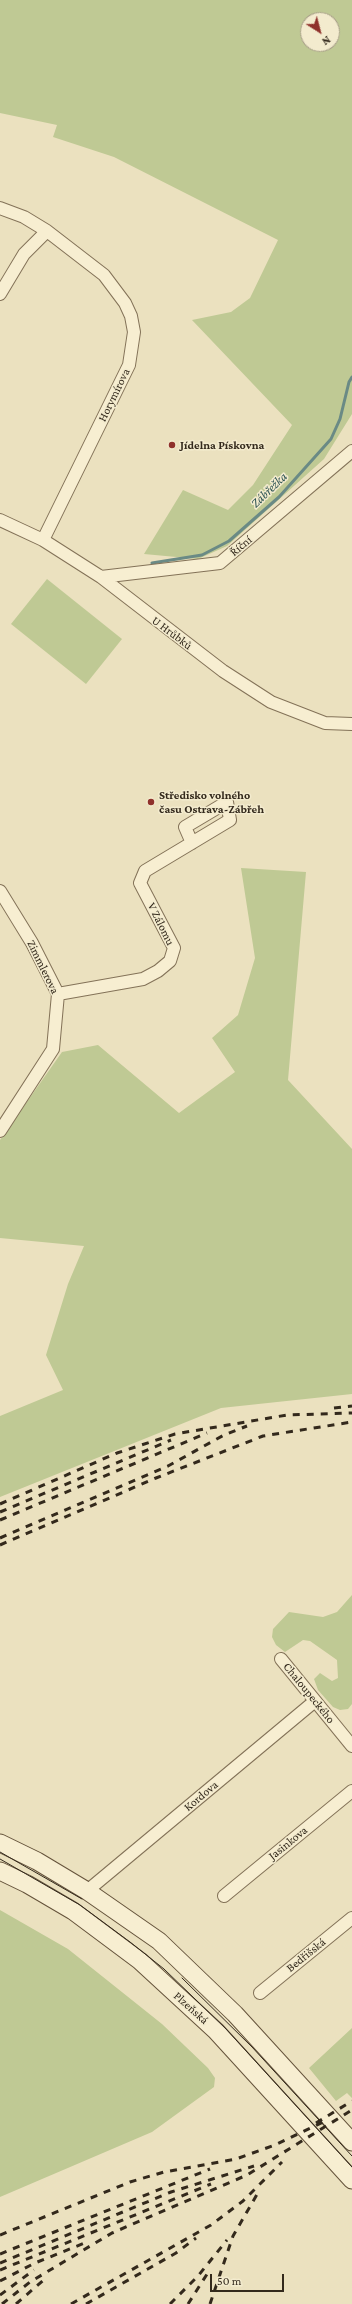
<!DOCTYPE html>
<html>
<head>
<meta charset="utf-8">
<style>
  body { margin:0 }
  #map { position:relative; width:352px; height:2304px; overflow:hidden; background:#ebe1bf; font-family:"Crimson Pro",serif }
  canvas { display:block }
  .north { position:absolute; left:300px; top:12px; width:40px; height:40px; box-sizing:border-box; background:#f3ebce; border:1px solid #a69d87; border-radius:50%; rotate:144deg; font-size:11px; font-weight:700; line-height:16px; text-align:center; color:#33291c }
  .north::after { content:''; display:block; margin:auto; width:14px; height:18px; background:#8f312b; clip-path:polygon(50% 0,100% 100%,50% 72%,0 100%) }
  .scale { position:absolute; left:210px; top:2274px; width:74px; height:18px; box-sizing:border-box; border:2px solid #33291c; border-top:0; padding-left:5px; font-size:12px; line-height:14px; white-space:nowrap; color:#33291c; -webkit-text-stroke:3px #f3ebce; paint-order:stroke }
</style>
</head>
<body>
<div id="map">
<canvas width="352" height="2304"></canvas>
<div class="north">N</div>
<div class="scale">50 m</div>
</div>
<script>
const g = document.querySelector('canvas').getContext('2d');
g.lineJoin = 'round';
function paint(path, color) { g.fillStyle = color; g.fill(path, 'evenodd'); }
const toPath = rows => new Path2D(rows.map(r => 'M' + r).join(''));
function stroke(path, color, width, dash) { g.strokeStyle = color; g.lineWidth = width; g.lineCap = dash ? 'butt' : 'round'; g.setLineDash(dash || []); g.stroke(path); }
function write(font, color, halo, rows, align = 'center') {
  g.font = font + ' "Crimson Pro",serif'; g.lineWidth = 3; g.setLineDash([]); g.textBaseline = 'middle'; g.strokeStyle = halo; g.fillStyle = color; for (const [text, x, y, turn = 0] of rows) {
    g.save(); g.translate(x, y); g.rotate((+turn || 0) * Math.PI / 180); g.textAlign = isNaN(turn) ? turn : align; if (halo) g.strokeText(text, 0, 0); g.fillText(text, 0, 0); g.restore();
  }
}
const green = toPath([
  [0,0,352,0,352,414,324,459,227,546,198,559,144,554,183,490,228,510,253,485,292,425,192,320,231,312,250,298,278,240,114,157,53,137,57,125,0,113],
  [308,20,332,20,332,44,308,44],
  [47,579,122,639,86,684,11,624],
  [241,868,306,872,288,1080,352,1149,352,1394,221,1408,0,1497,0,1416,63,1390,46,1355,68,1284,84,1246,0,1238,0,1140,62,1052,98,1045,179,1113,235,1072,212,1038,238,1015,255,958],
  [352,1595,352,1704,348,1709,340,1710,333,1707,318,1690,314,1679,320,1673,332,1681,338,1678,337,1660,310,1641,303,1640,285,1652,276,1645,272,1637,273,1629,289,1612,323,1617,337,1612],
  [0,1910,68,1949,162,2024,208,2068,215,2078,214,2087,152,2132,0,2197],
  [352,2028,352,2098,347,2093,336,2101,309,2068]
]);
const stream = toPath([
  [152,563,202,555,229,541,279,497,331,439,340,419,349,382,352,377]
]);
const street = toPath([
  [0,208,24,217,47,231,104,275,125,303,131,316,134,332,129,365,43,540],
  [0,294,24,254,47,231],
  [0,520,43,540,101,577,223,671,271,702,325,723,352,724],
  [101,577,220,563,352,451],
  [0,891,32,943,58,994,53,1049,0,1131],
  [58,994,143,979,158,971,170,961,174,948,140,883,145,871,230,820,227,802,185,827,192,843],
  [281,1659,352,1746],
  [87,1891,315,1701],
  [224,1896,352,1791],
  [260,1993,352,1918]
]);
const secondary = toPath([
  [0,1843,37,1861,87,1891,159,1941,235,2014,352,2142],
  [0,1871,27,1884,73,1911,140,1961,216,2031,352,2180]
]);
const tram = toPath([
  [0,1852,82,1899],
  [0,1859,80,1905,130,1942,164,1969,226,2029,352,2167],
  [182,1978,252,2047,352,2156]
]);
const rail = toPath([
  [334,1408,352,1406],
  [0,1504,117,1453,175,1434,287,1415,352,1413],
  [0,1512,171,1440],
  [0,1520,207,1433],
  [0,1538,168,1466,224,1435,247,1426],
  [0,1545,156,1478,263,1436,352,1422],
  [316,2123,352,2101],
  [0,2235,130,2182,164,2172,236,2159,275,2145,323,2122],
  [0,2254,210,2169],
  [0,2263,171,2192,254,2166],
  [0,2270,211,2184],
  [0,2281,35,2263,87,2242],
  [0,2295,34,2270],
  [2,2304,30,2282,112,2233,247,2175,352,2110],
  [16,2304,47,2277],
  [71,2304,211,2225,243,2201,282,2162],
  [86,2304,176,2253,196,2238],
  [170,2304,198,2276,227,2240],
  [188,2304,209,2271],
  [210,2304,233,2236,259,2191]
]);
const markers = [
  [172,445,4,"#8f312b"],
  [151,802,4,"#8f312b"]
];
const streetNames = [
  ["Horymírova",114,395,-64],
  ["Říční",241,546,-40],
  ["U Hrůbků",172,633,37],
  ["V Zálomu",161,924,64],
  ["Zimmlerova",43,967,64],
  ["Chaloupeckého",309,1693,51],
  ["Kordova",201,1796,-40],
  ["Jasinkova",288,1843,-39],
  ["Bedřišská",306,1955,-39],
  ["Plzeňská",191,2008,42]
];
const poiNames = [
  ["Jídelna Pískovna",180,445],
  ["Středisko volného",159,795],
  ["času Ostrava-Zábřeh",159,809]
];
const waterNames = [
  ["Zábřežka",269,490,-44]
];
paint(green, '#bfc994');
stroke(stream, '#6a8a85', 3);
stroke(street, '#837258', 14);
stroke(secondary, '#65533b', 19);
stroke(street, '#f7eed1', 12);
stroke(secondary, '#f7eed1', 17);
stroke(tram, '#33291c', 1);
stroke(rail, '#33291c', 3, [7, 7]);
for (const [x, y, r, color] of markers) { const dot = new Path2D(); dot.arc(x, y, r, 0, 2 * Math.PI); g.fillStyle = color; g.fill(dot); stroke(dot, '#f3ebce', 1.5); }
write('12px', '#33291c', '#f3ebce', streetNames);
write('bold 12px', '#33291c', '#f3ebce', poiNames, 'left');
write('italic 13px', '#2c5252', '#f3ebce', waterNames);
</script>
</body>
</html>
